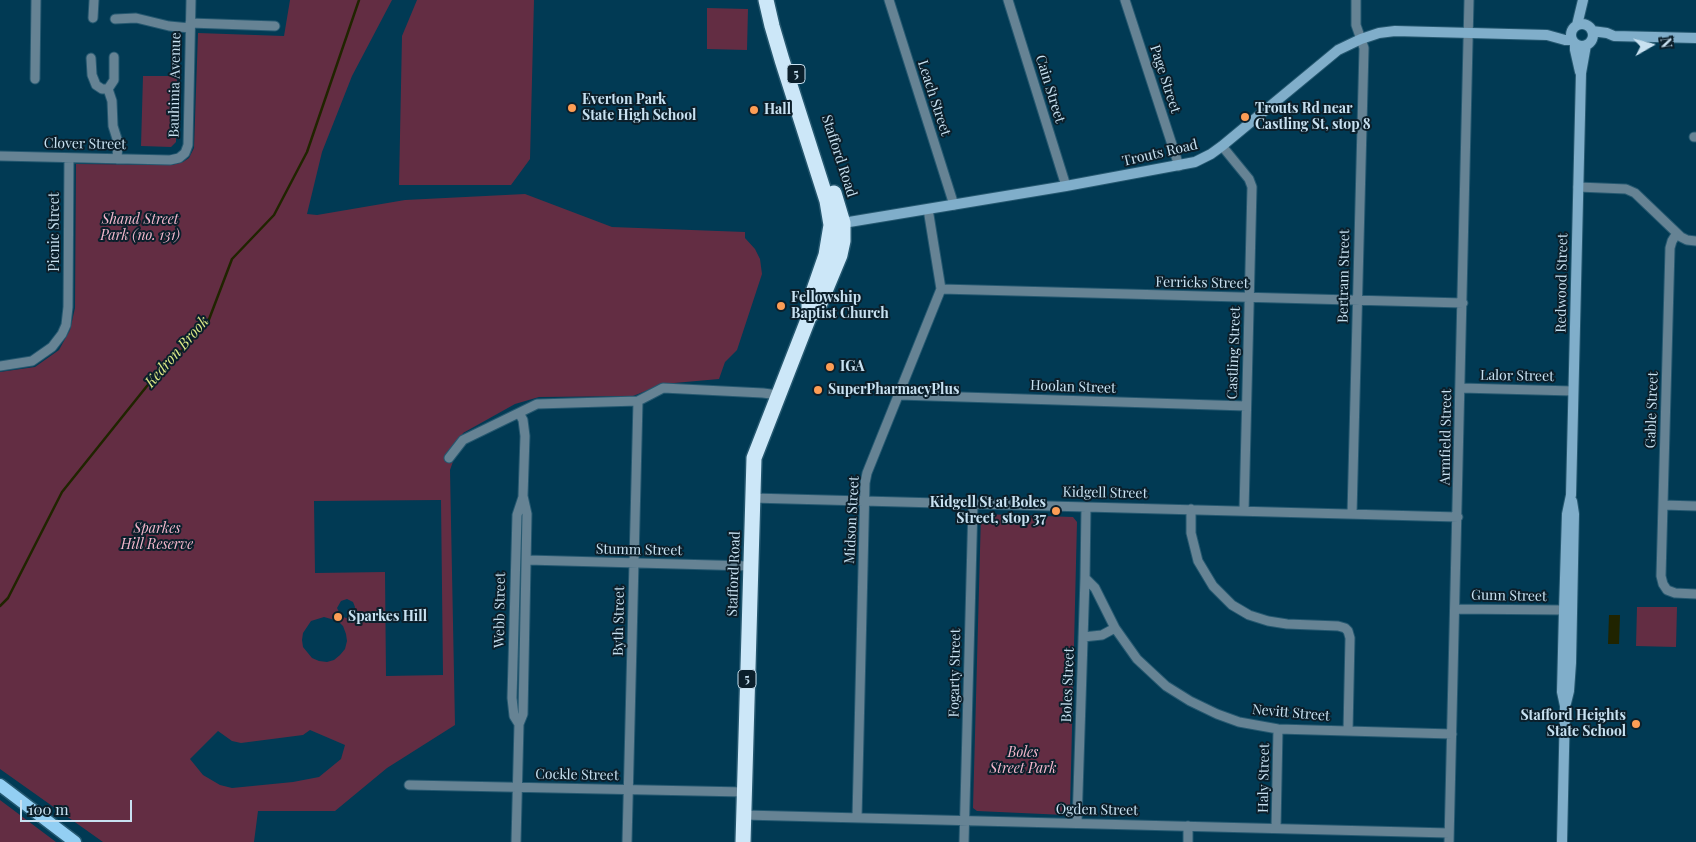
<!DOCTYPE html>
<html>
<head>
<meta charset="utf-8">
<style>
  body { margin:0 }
  #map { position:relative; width:1696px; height:842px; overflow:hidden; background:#013a54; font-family:"Playfair Display",serif }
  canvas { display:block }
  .north { position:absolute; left:1626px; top:20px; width:50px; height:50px; -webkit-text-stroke:4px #0b1f2b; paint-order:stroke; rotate:82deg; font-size:14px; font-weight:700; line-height:20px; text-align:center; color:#c8e1f1 }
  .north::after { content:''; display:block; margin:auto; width:18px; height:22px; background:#c8e1f1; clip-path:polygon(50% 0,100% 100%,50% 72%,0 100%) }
  .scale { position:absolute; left:20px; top:800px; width:112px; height:22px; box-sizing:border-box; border:2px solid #c8e1f1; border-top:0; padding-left:6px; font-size:15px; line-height:18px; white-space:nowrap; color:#c8e1f1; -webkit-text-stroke:4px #0b1f2b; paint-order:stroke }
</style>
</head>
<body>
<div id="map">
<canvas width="1696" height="842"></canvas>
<div class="north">N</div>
<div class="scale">100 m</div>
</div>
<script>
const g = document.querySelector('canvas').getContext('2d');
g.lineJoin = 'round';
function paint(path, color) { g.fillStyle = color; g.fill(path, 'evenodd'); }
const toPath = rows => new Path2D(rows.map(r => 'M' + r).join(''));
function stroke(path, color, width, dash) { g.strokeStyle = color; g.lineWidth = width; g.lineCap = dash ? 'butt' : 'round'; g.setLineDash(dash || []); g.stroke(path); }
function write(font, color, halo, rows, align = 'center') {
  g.font = font + ' "Playfair Display",serif'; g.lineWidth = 4; g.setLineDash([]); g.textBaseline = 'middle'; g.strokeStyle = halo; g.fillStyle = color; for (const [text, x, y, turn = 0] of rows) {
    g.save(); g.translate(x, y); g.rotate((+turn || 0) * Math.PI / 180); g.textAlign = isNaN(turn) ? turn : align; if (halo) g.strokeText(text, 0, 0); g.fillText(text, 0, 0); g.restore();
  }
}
const green = toPath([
  [290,0,392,0,352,76,322,152,307,214,317,215,405,200,525,194,612,227,745,232,745,238,755,249,760,259,762,274,737,350,725,362,719,379,663,384,633,396,539,397,515,404,463,433,450,470,455,725,387,768,335,811,258,811,254,842,103,842,0,769,0,372,35,367,59,350,70,330,75,308,76,164,172,165,183,162,189,158,194,148,198,33,284,36],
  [441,500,443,675,386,676,385,572,315,573,314,501],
  [347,599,353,602,355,607,352,616,346,618,341,616,337,608,341,601],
  [324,617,338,621,343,626,346,634,347,641,345,649,340,655,334,660,327,662,319,661,312,658,303,647,302,640,303,633,311,621],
  [310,730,345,745,341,759,319,777,293,782,232,788,220,785,203,775,190,759,218,731,232,741,241,743,303,735],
  [417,0,534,0,530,159,511,185,399,185,402,36],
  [707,8,748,9,747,50,707,49],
  [143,76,177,76,176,142,171,147,141,146],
  [981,514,1073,517,1077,522,1070,810,1065,815,977,811,973,808],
  [1637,607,1677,607,1676,647,1636,646],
  [0,800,56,842,0,842]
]);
const water = toPath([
  [1609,615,1620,615,1619,644,1608,644]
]);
const stream = toPath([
  [0,606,8,598,62,492,155,376,177,356,208,322,232,259,274,215,307,152,359,0]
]);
const street = toPath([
  [889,0,954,205],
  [1008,0,1066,186],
  [1125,0,1179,166],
  [93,18,94,0],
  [115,19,136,18,169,26,190,28],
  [190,23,275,26],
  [91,58,92,75,96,85,102,89,108,89,112,101,113,126,118,142,117,159],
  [35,79,36,0],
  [108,89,114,80,114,57],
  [1694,137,1696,137],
  [1222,146,1249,179,1252,187,1244,511],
  [0,156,170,160,179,158,185,153,188,145,191,0],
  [1578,187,1626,189,1635,193,1681,237,1687,240,1696,241],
  [1677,233,1672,241,1670,248,1661,576,1663,584,1667,590,1675,593,1696,594],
  [941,289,1463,303],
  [0,366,32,361,52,347,62,334,66,325,68,307,69,158],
  [1461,388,1573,391],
  [899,395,1246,406],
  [449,458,463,440,537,404,638,401,663,388,763,393,778,395],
  [752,498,1458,517],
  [1663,505,1696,506],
  [1086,507,1085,578,1095,588,1115,628,1137,659,1166,686,1190,701,1217,714,1239,722,1278,729,1452,734],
  [1191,509,1191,533,1198,561,1213,586,1232,605,1249,615,1268,621,1287,624,1338,626,1345,628,1348,631,1350,638,1348,731],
  [1352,514,1364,48,1356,25,1356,0],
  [527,560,750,566],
  [1455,609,1564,610],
  [1083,637,1102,635,1115,628],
  [519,724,514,716,512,698,517,515,523,497],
  [409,785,744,792],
  [744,815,1449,833],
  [857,818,865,483,867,473,941,289,928,209],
  [1077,823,1085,578],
  [1276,828,1278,729],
  [516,842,519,724,523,714,527,514,523,496,525,436,523,420,519,413],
  [627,842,638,401],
  [964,842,973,504],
  [1188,842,1188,826],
  [1449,842,1469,0]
]);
const secondary = toPath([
  '1571 35a11 11 0 1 1 22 0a11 11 0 1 1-22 0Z',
  [1577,25,1583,0],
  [1592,31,1607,33,1614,36,1696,38],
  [1575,44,1575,50,1580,72],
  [837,224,1066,186,1195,162,1211,154,1222,146,1338,50,1361,39,1379,33,1395,31,1547,35,1565,40,1572,40],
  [1566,703,1569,691,1571,663,1574,514,1572,501],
  [1562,842,1565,706,1562,692,1564,610,1567,514,1571,495,1581,73,1586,45]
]);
const primary = toPath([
  [0,785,75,842]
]);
const highway = toPath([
  [809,317,818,308,840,255,843,241,843,223,834,193],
  [743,842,754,458,809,317,809,304,826,255,831,225,827,201,782,60,772,26,766,0]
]);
const markers = [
  [572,108,5,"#fd9d55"],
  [754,110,5,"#fd9d55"],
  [1245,117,5,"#fd9d55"],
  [781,306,5,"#fd9d55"],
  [830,367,5,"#fd9d55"],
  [818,390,5,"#fd9d55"],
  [1056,511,5,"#fd9d55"],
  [338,617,5,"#fd9d55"],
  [1636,724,5,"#fd9d55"]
];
const shields = [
  [796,74,18],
  [747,679,18]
];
const shieldNames = [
  ["5",796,74],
  ["5",747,679]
];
const streetNames = [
  ["Page Street",1165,79,72],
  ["Bauhinia Avenue",175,85,-89],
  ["Cain Street",1050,89,73],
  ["Leach Street",934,98,72],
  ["Clover Street",85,144,1],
  ["Trouts Road",1160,153,-13],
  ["Stafford Road",839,156,72],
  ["Picnic Street",55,232,-90],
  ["Bertram Street",1344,276,-89],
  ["Ferricks Street",1202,283,1],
  ["Redwood Street",1562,283,-89],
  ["Castling Street",1234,353,-88],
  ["Lalor Street",1517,376,1],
  ["Hoolan Street",1073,387,2],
  ["Gable Street",1652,410,-88],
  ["Armfield Street",1446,437,-89],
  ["Kidgell Street",1105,493,1],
  ["Midson Street",852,520,-87],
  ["Stumm Street",639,550,1],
  ["Stafford Road",734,574,-88],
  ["Gunn Street",1509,596,1],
  ["Webb Street",500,610,-89],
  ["Byth Street",619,621,-89],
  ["Fogarty Street",955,673,-89],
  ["Boles Street",1068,685,-88],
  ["Nevitt Street",1291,713,5],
  ["Cockle Street",577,775,1],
  ["Haly Street",1264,778,-89],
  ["Ogden Street",1097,810,1]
];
const poiNames = [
  ["Everton Park",582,100],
  ["State High School",582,116],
  ["Trouts Rd near",1255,109],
  ["Castling St, stop 8",1255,125],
  ["Hall",764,110],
  ["Fellowship",791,298],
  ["Baptist Church",791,314],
  ["IGA",840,367],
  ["SuperPharmacyPlus",828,390],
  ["Kidgell St at Boles",1046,503,"right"],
  ["Street, stop 37",1046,519,"right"],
  ["Sparkes Hill",348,617],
  ["Stafford Heights",1626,716,"right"],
  ["State School",1626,732,"right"]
];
const parkNames = [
  ["Shand Street",140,220],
  ["Park (no. 131)",140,236],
  ["Sparkes",157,529],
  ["Hill Reserve",157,545],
  ["Boles",1023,753],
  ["Street Park",1023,769]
];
const waterNames = [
  ["Kedron Brook",177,352,-49]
];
paint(green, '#632d43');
paint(water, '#202400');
stroke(stream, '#202400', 2.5);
stroke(street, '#255870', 11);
stroke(secondary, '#255870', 12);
stroke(primary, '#255870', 15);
stroke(highway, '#255870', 18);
stroke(street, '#668394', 9);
stroke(secondary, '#80aeca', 10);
stroke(primary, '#93cff3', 12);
stroke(highway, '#cce7f8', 15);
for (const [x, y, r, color] of markers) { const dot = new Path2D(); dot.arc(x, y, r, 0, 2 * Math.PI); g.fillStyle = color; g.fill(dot); stroke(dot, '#0b1f2b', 2); }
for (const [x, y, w] of shields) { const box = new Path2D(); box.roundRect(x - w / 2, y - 9.5, w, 19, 4); g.fillStyle = '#0b1f2b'; g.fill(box); stroke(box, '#c8e1f1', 1); }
write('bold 12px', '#c8e1f1', null, shieldNames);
write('14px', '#c8e1f1', '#0b1f2b', streetNames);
write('bold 14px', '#c8e1f1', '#0b1f2b', poiNames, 'left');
write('italic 14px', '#f4b8cd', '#0b1f2b', parkNames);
write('italic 15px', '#dbe886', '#0b1f2b', waterNames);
</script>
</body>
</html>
